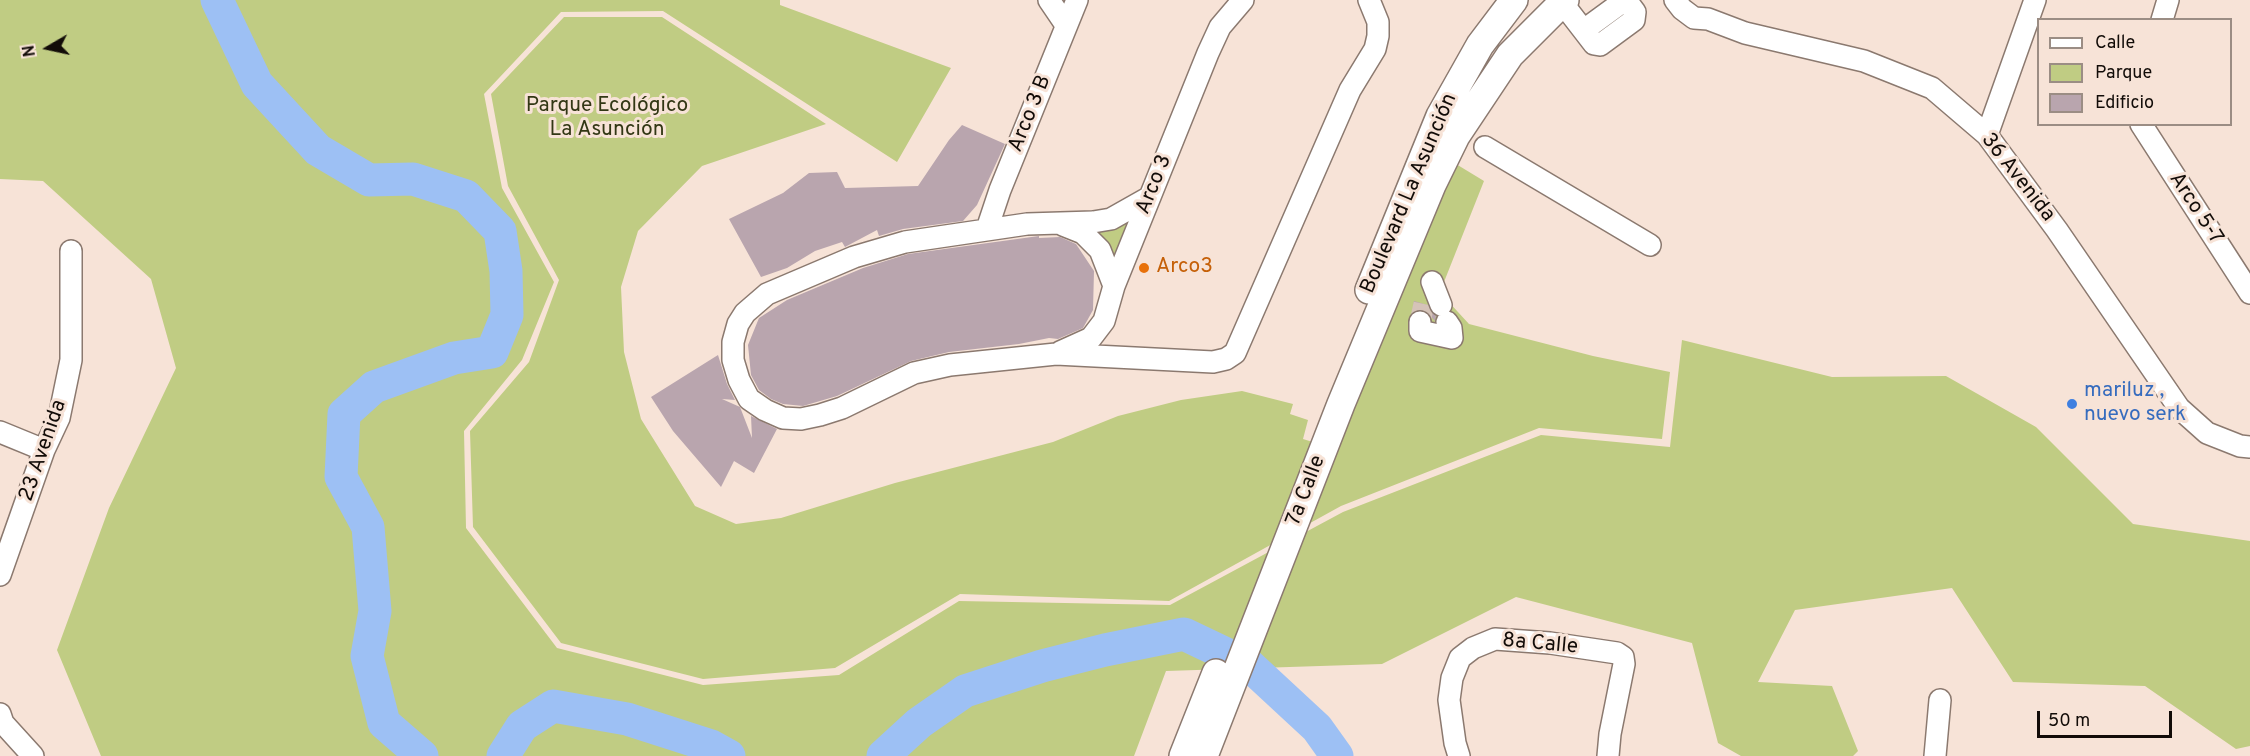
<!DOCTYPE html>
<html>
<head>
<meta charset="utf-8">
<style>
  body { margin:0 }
  #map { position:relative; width:2250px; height:756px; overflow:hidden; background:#f7e3d7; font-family:Overpass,sans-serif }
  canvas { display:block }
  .legend { position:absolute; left:2037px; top:18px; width:195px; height:108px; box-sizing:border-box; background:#f7e3d7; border:2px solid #9b8d84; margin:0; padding:8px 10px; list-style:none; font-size:18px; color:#120c08 }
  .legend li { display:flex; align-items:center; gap:12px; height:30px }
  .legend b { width:30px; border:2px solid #9b8d84 }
  .north { position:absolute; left:18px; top:18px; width:60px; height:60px; -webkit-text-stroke:4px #f7e3d7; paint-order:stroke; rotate:261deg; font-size:16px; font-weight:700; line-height:24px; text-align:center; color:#120c08 }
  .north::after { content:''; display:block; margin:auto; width:21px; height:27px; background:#120c08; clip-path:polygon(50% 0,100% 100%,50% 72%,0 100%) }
  .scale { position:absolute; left:2037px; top:711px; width:135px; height:27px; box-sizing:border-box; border:3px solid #120c08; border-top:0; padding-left:8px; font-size:18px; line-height:21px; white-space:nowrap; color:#120c08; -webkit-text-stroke:4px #f7e3d7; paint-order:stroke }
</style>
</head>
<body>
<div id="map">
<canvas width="2250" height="756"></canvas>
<ul class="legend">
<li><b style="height:8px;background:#fff"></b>Calle</li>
<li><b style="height:16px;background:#c0cc83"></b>Parque</li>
<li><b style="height:16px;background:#b9a5ae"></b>Edificio</li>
</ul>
<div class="north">N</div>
<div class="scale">50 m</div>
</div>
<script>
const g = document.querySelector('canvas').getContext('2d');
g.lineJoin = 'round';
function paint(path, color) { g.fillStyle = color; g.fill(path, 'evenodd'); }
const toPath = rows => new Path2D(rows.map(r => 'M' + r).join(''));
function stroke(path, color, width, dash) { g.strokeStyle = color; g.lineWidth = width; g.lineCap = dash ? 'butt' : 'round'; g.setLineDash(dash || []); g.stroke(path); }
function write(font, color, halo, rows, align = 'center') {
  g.font = font + ' Overpass,sans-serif'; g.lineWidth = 6; g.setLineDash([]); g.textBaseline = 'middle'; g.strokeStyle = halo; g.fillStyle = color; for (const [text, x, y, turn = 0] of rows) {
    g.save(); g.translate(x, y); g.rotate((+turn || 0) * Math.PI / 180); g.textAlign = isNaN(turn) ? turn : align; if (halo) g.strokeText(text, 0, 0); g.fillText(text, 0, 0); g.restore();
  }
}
const green = toPath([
  [0,0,780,0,780,5,951,68,897,162,663,11,561,12,484,94,502,188,554,282,522,360,464,431,466,528,557,648,703,685,839,675,959,601,1170,605,1343,512,1541,435,1670,447,1682,340,1832,377,1946,376,2036,427,2133,524,2250,541,2250,746,2236,749,2145,686,2013,682,1952,588,1795,610,1758,682,1832,686,1858,751,1853,756,1741,756,1718,743,1692,643,1516,597,1382,664,1166,671,1134,756,101,756,57,650,109,508,176,368,151,279,43,181,0,179],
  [564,17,662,17,826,124,702,166,638,231,621,287,624,352,641,419,695,506,736,524,781,518,895,483,1053,442,1118,416,1181,400,1242,391,1293,404,1290,414,1308,420,1303,439,1335,449,1430,216,1456,164,1484,181,1442,287,1446,299,1469,324,1593,356,1670,372,1662,439,1539,428,1341,506,1169,601,960,594,835,668,703,679,561,643,473,527,470,431,529,362,559,280,508,186,491,94],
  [1144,205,1114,276,1078,228]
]);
const river = toPath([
  [217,0,257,84,318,150,369,180,413,179,466,196,500,231,506,271,507,315,492,352,454,358,374,387,344,414,341,477,368,527,375,611,367,656,384,723,422,756],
  [503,756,522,726,553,706,627,719,711,746,729,756],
  [883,756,919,723,965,691,1042,666,1105,650,1184,634,1249,665,1317,728,1337,756]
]);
const building = toPath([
  [962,125,1005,144,977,205,963,221,903,229,879,236,877,230,845,247,842,242,815,251,787,268,761,277,729,219,783,193,809,173,837,172,845,188,918,186,949,140],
  [1039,236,1039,238,1060,237,1076,244,1094,271,1093,310,1083,328,1058,339,1049,338,1019,344,949,352,911,361,837,396,803,406,783,404,771,399,759,390,751,375,748,345,759,318,787,300,863,268,908,254],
  [1414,301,1427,305,1436,316,1435,321,1426,311,1419,309,1412,313],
  [718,355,727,384,735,400,722,399,740,407,752,438,751,416,777,429,754,473,734,461,721,487,673,431,651,397]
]);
const minorTunnel = toPath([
  [1420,322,1424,304]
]);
const minor = toPath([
  [1049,0,1066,25],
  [1560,0,1594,44,1600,45,1634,20,1635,12,1626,0],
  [1675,0,1682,9,1694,18,1708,19,1745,33,1864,61,1932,88,1987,135,2057,230,2179,408,2207,433,2240,446,2250,447],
  [2162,20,2168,0],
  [1584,30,1625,0],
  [2141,124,2250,293],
  [1987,135,2035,0],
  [1485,147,1650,245],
  [1150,197,1111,219,1093,222,1027,224,905,242,854,257,767,294,745,313,738,324,733,342,733,360,739,380,749,399,765,410,783,418,801,419,820,415,842,408,914,373,950,365,1056,354,1213,362,1226,359,1235,353,1350,90,1375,49,1378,36,1378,22,1369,0],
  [1063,225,1083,233,1100,250,1114,286],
  [987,229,1000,190,1077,0],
  [1432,282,1441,305],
  [1420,322,1420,331,1452,338,1451,328,1447,322],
  [1060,352,1091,338,1104,321,1114,286,1208,53,1220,27,1243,0],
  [0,432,44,450],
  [0,575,44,450,59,418,71,360,71,251],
  [0,714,3,723,33,756],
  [1459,756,1455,743,1449,700,1452,678,1460,658,1473,648,1495,639,1550,643,1617,653,1623,657,1624,664,1610,734,1608,756],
  [1935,756,1940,700]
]);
const major = toPath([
  [1369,290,1440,116,1480,45,1514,0],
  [1183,756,1216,673],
  [1204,756,1341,404,1432,185,1456,136,1510,55,1565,0]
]);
const markers = [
  [1144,268,6,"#e8710a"],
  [2072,404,6,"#3f7fe0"]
];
const parkNames = [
  ["Parque Ecológico",607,107],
  ["La Asunción",607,131]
];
const streetNames = [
  ["Arco 3 B",1031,114,-68],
  ["36 Avenida",2017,178,52],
  ["Arco 3",1155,185,-68],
  ["Boulevard La Asunción",1410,194,-67],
  ["Arco 5-7",2195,209,57],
  ["23 Avenida",44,451,-71],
  ["7a Calle",1307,491,-69],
  ["8a Calle",1540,645,5]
];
const foodNames = [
  ["Arco3",1156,268]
];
const shopNames = [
  ["mariluz ,",2084,392],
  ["nuevo serk",2084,416]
];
paint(green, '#c0cc83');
stroke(river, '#9dc0f4', 33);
paint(building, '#b9a5ae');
stroke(minorTunnel, '#d5c3b8', 21, [21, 10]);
stroke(minor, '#8b796f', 24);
stroke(major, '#8b796f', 30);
stroke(minor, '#fff', 21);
stroke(major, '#fff', 27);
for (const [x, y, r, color] of markers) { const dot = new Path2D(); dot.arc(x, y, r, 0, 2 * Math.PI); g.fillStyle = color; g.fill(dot); stroke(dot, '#f7e3d7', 2); }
write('21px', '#323714', '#f7e3d7', parkNames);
write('21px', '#120c08', '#f7e3d7', streetNames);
write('21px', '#c56008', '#f7e3d7', foodNames, 'left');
write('21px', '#366cbe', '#f7e3d7', shopNames, 'left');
</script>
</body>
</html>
